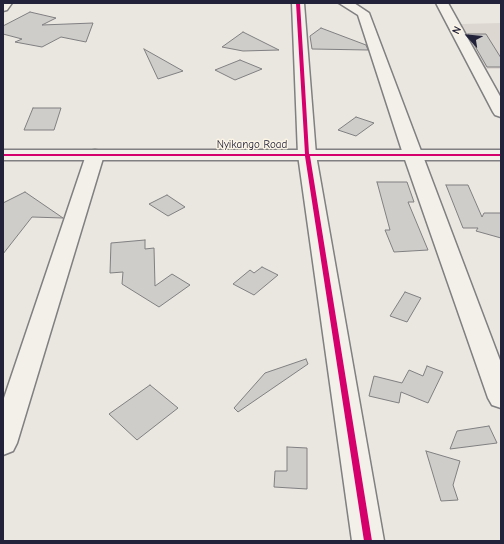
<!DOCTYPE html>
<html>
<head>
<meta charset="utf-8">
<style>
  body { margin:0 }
  #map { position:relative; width:504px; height:544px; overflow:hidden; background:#eae7e0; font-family:"Comic Neue",sans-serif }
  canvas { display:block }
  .frame { position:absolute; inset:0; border:4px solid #22223b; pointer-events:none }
  .north { position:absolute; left:448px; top:16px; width:40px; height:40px; -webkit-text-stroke:3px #fcf5e5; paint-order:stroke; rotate:297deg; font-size:11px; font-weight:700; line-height:16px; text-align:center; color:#22223b }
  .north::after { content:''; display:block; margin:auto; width:14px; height:18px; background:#22223b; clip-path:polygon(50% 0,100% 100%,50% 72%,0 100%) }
</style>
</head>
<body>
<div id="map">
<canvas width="504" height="544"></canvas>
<div class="frame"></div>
<div class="north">N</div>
</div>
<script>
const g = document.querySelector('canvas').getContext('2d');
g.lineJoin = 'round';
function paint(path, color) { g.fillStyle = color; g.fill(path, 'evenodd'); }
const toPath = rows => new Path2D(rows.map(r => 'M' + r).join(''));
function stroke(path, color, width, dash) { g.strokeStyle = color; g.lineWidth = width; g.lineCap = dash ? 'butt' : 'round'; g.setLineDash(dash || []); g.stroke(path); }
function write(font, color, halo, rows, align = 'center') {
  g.font = font + ' "Comic Neue",sans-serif'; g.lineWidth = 3; g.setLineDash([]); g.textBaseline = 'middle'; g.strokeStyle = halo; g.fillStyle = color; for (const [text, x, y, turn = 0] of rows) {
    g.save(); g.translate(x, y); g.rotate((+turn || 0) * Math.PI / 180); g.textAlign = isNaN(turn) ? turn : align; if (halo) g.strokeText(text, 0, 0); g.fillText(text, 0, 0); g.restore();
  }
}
const built = toPath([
  [501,23,501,69,485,69,461,24]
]);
const building = toPath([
  [30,12,56,18,42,25,93,23,86,42,61,37,42,47,15,42,22,39,3,34,3,26,30,12],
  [321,28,366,45,368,50,312,49,310,36,321,28],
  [243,32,279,50,243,51,222,47,243,32],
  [468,34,486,34,501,58,501,67,487,67,468,34],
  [144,49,183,71,158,79,144,49],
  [240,60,262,69,235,80,215,70,240,60],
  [33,108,61,108,54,130,24,130,33,108],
  [356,117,374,123,356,136,338,130,356,117],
  [377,182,407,182,414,202,408,202,428,250,394,252,385,230,390,230,377,182],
  [446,185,468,185,482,217,484,213,501,213,501,238,476,231,478,228,463,228,446,185],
  [25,192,63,218,32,217,3,254,3,203,25,192],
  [167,195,185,207,168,216,149,204,167,195],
  [145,240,145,249,154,248,155,286,172,274,190,285,159,307,122,284,123,272,110,273,111,243,145,240],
  [262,267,278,275,254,295,233,284,250,270,254,273,262,267],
  [405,292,421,298,407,322,390,316,405,292],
  [306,359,308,364,238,412,234,408,265,373,306,359],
  [427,366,443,372,428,403,401,392,399,403,369,396,374,376,402,383,409,370,423,376,427,366],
  [150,385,178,408,137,440,109,414,150,385],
  [489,426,497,443,450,449,457,431,489,426],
  [287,447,307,448,307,489,274,487,275,471,287,471,287,447],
  [426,451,460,461,453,485,458,500,441,501,426,451]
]);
const minor = toPath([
  [3,3,12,3,7,10,3,11,3,3],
  [292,3,304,3,316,155,384,541,352,541,298,155,292,3],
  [339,3,354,3,369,13,501,363,501,408,492,405,488,398,403,154,358,15,339,3],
  [436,3,448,3,501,98,501,117,495,115,493,112,436,3],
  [95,150,101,151,104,155,17,443,13,451,3,455,3,401,86,155,89,151,95,150]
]);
const tertiary = toPath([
  [3,150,501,150,501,160,3,160,3,150]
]);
const cycleway = toPath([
  [296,3,300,3,309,154,501,154,501,156,310,156,372,541,364,541,305,156,3,156,3,154,305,154,296,3]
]);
const farStreetnames = [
  ["Nyikango Road",252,145]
];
paint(built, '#dcd7d1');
paint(building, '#cfcdc9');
stroke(building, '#807f81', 1);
stroke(minor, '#807f81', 3);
stroke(tertiary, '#807f81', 3);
paint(minor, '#f3f0ea');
paint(tertiary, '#f3f0ea');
paint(cycleway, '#d6006c');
write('11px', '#22223b', '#fcf5e5', farStreetnames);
</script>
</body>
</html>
